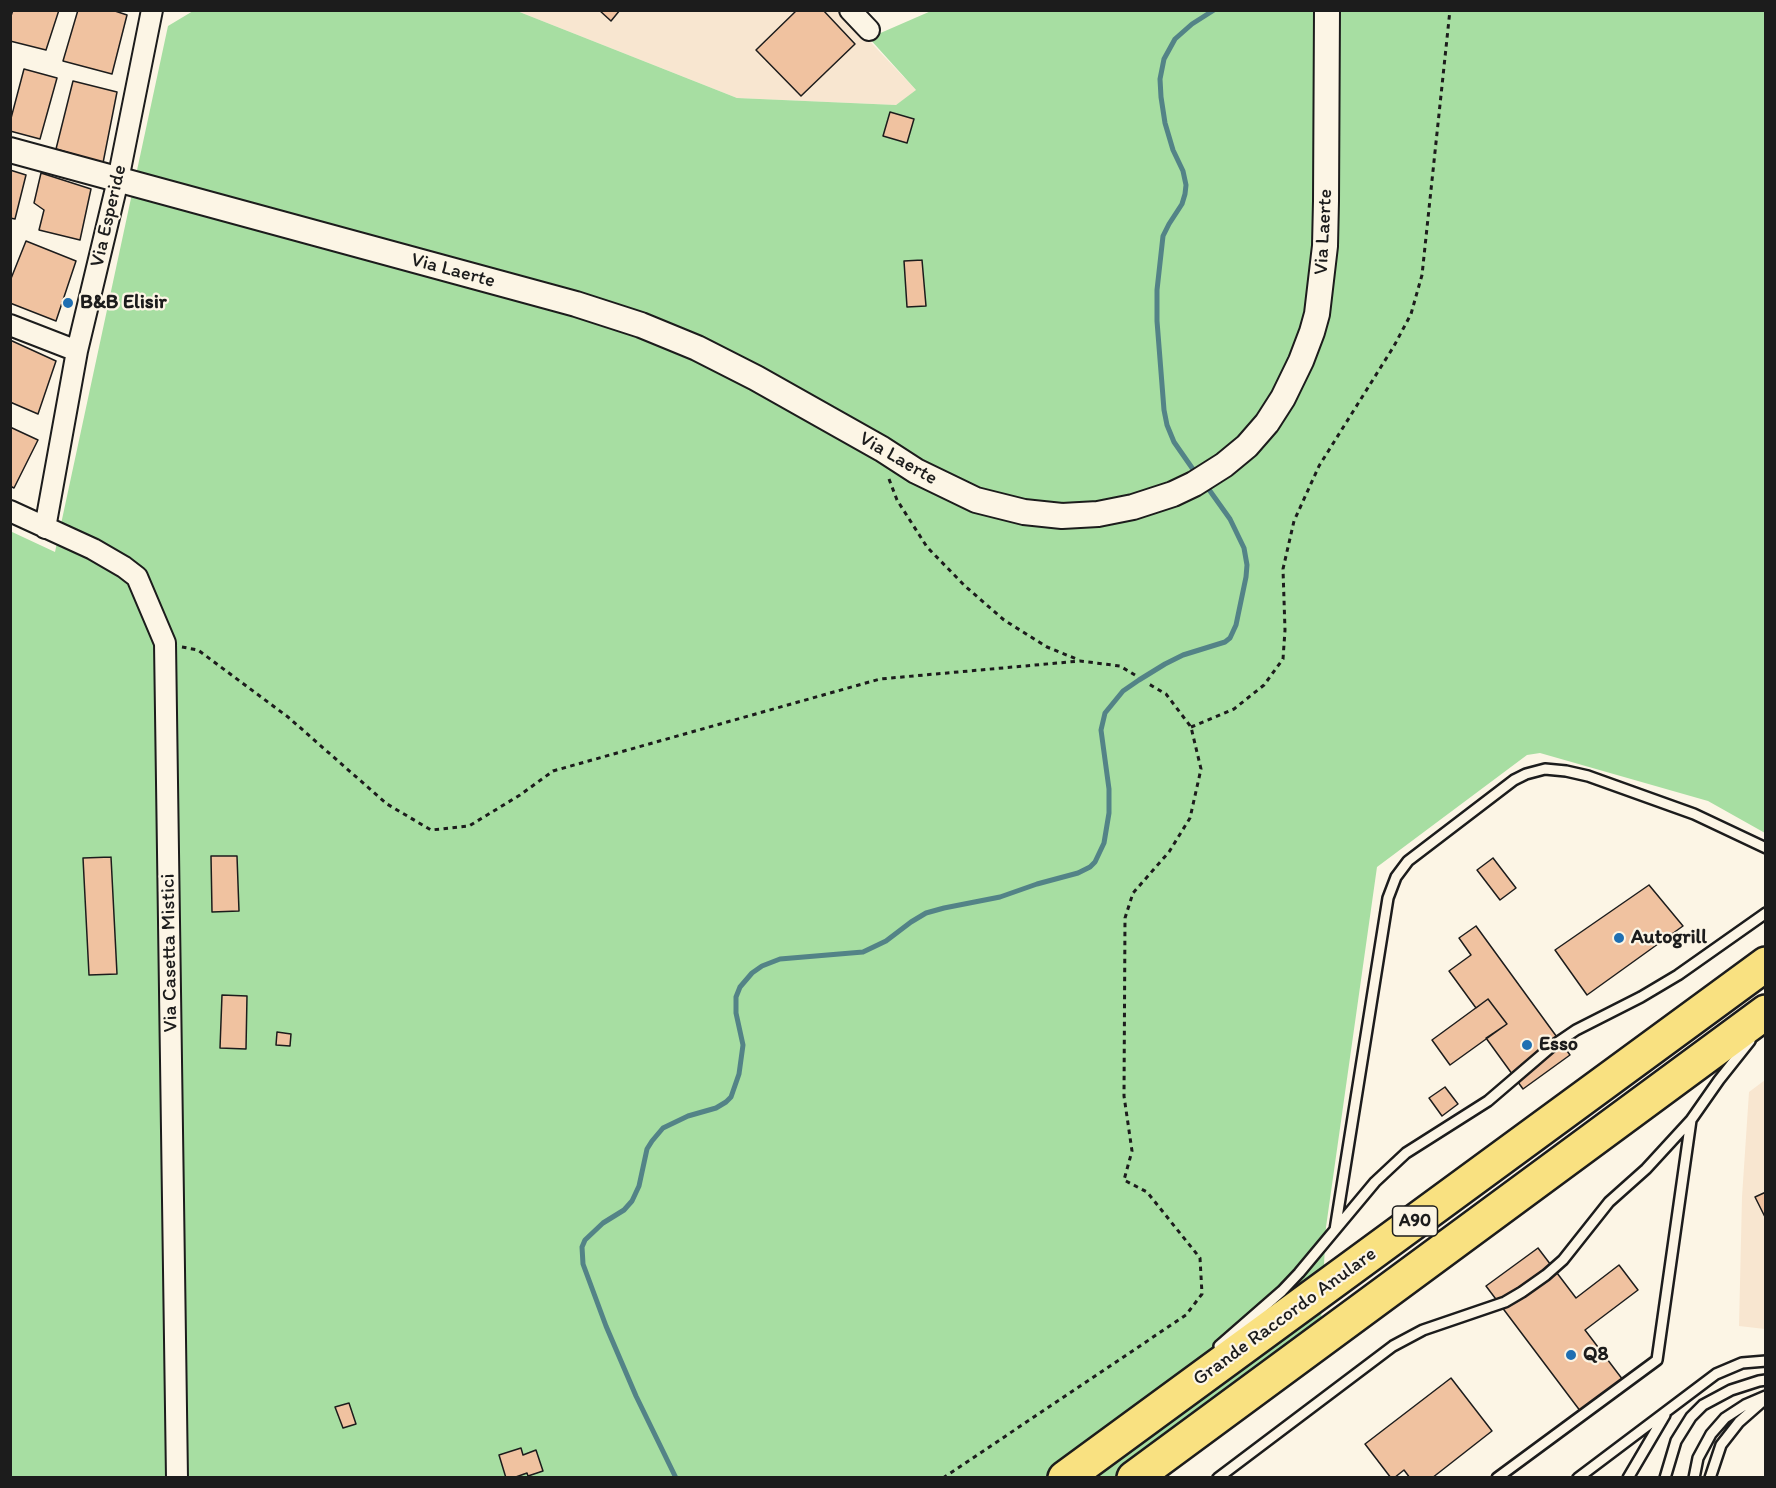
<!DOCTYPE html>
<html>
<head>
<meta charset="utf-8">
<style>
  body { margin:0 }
  #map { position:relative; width:1776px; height:1488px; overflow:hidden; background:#fcf5e5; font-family:Itim,sans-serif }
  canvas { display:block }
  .frame { position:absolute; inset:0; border:12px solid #1c1c1c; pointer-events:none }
</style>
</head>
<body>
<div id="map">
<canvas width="1776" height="1488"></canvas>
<div class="frame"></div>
</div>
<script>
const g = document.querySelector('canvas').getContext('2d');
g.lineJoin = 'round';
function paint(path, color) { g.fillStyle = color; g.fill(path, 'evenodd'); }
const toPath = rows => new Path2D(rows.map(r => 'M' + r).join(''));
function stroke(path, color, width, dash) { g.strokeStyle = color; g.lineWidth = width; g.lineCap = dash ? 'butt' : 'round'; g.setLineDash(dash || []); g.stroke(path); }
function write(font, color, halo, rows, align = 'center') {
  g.font = font + ' Itim,sans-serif'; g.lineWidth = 4.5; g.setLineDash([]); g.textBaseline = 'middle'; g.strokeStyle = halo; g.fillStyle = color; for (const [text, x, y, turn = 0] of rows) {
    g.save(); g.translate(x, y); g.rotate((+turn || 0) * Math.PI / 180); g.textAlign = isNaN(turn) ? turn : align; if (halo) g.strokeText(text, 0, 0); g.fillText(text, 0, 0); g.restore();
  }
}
const built = toPath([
  [517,11,841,11,917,91,896,105,737,98],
  [1765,1080,1765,1329,1739,1326,1742,1197,1749,1092]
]);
const green = toPath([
  [193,11,517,11,737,98,896,105,916,90,869,38,931,11,1765,11,1765,833,1708,801,1540,753,1527,755,1377,867,1326,1227,1320,1340,1140,1477,11,1477,10,531,55,552,168,26]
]);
const stream = toPath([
  [1197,475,1174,442,1167,425,1164,410,1157,321,1157,290,1163,236,1169,224,1182,204,1185,194,1186,185,1183,171,1173,150,1165,123,1161,97,1160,79,1164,59,1175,39,1192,24,1214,10],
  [676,1478,636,1396,606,1326,583,1264,582,1247,585,1240,603,1223,624,1210,632,1201,639,1186,647,1149,652,1141,663,1128,688,1116,716,1108,726,1102,731,1097,739,1074,743,1045,736,1013,736,997,740,987,752,973,762,966,780,959,863,952,886,941,911,922,926,913,944,908,1000,897,1037,884,1078,873,1090,867,1095,862,1104,843,1109,813,1109,789,1101,730,1105,713,1123,691,1139,680,1165,664,1183,655,1225,642,1230,638,1236,625,1246,577,1247,565,1244,548,1230,519,1205,484]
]);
const building = toPath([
  [13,10,59,10,46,50,10,41,10,19,13,10],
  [78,10,112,10,127,15,112,74,63,61,78,10],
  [599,10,620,10,611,21,599,10],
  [797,10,823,10,855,44,801,96,756,50,797,10],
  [24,69,57,78,40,139,10,131,10,122,24,69],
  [73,81,117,92,103,163,56,149,73,81],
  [890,112,914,119,907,143,883,136,890,112],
  [10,170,26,175,15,219,10,218,10,170],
  [41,173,91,189,80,240,39,230,44,210,34,203,41,173],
  [26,241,76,261,56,321,10,303,10,281,26,241],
  [922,260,926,306,907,307,904,261,922,260],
  [10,340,56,361,38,414,10,402,10,340],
  [10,427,38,440,14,488,10,486,10,427],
  [211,856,237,856,239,911,212,912,211,856],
  [111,857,117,974,89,975,83,858,111,857],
  [1493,858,1516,888,1500,900,1477,870,1493,858],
  [1649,885,1683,926,1587,995,1555,950,1649,885],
  [1476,926,1570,1055,1523,1089,1486,1038,1507,1024,1488,999,1476,1008,1449,971,1471,955,1459,938,1476,926],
  [222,995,247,996,246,1049,220,1048,222,995],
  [1488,999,1507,1024,1450,1065,1432,1040,1488,999],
  [277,1032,291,1034,290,1046,276,1045,277,1032],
  [1445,1087,1458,1104,1442,1116,1429,1098,1445,1087],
  [1766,1192,1766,1219,1755,1197,1766,1192],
  [1538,1248,1576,1298,1619,1265,1638,1290,1585,1330,1623,1380,1581,1412,1486,1286,1538,1248],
  [1451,1378,1492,1431,1432,1478,1410,1478,1404,1470,1394,1478,1391,1478,1365,1444,1451,1378],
  [349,1403,356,1424,343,1428,335,1407,349,1403],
  [521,1448,523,1455,536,1450,543,1471,528,1476,527,1473,513,1478,506,1478,499,1455,521,1448]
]);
const path = toPath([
  [889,479,897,500,927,547,965,586,1004,620,1047,647,1079,660],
  [182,647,198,650,288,717,387,804,431,830,469,826,520,795,553,771,880,679,1080,661,1120,666,1135,675],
  [1191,727,1234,709,1264,685,1283,659,1285,630,1283,569,1294,521,1319,466,1394,346,1411,314,1422,275,1450,10],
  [943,1478,1186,1315,1202,1294,1200,1258,1147,1192,1124,1180,1132,1151,1124,1096,1125,918,1133,893,1169,852,1190,818,1201,769,1191,727,1166,694,1147,683]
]);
const service = toPath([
  [1335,1230,1388,898,1396,877,1408,861,1514,780,1526,774,1545,769,1566,771,1588,776,1694,814,1766,848],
  [1219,1346,1282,1291,1299,1273,1375,1182,1406,1153,1488,1101,1551,1047,1576,1030,1641,997,1678,975,1766,913],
  [1218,1478,1393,1346,1423,1330,1505,1302,1522,1292,1546,1275,1563,1260,1609,1202,1646,1169,1691,1120,1719,1080,1750,1041],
  [1497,1478,1657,1360,1691,1120],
  [1578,1478,1716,1374,1742,1363,1766,1361],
  [1628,1478,1665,1415],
  [1665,1478,1676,1441,1691,1417,1703,1405,1731,1390,1759,1381,1766,1380],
  [1694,1478,1698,1458,1711,1434,1725,1418,1745,1405,1766,1396],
  [1710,1478,1721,1445,1739,1422,1764,1400]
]);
const minor = toPath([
  [850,10,869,30],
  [10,325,77,351],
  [10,511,93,549,124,567,137,577,165,643,177,1478],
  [45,528,77,351,118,180,152,10]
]);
const tertiary = toPath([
  [10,150,576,304,641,325,697,348,756,378,882,449,916,471,976,500,1024,512,1062,516,1098,514,1133,507,1173,494,1194,484,1224,465,1247,446,1267,423,1283,398,1301,361,1312,332,1317,314,1325,246,1326,201,1327,10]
]);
const motorway = toPath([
  [1065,1478,1766,964],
  [1134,1478,1766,1012]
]);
const markers = [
  [68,303,6,"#1f6fb2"],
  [1619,938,6,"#1f6fb2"],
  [1527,1045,6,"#1f6fb2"],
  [1571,1355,6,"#1f6fb2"]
];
const shields = [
  [1415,1221,45]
];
const shieldNames = [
  ["A90",1415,1221]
];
const streetNames = [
  ["Via Esperide",109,216,-77],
  ["Via Laerte",1324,232,-87],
  ["Via Laerte",453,271,15],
  ["Via Laerte",898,459,30],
  ["Via Casetta Mistici",170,953,-91],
  ["Grande Raccordo Anulare",1285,1317,-36]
];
const poiNames = [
  ["B&B Elisir",80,303],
  ["Autogrill",1631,938],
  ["Esso",1539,1045],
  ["Q8",1583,1355]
];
paint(built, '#f8e6d0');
paint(green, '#a7dea2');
stroke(stream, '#538387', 5);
paint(building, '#f0c2a0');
stroke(building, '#1c1c1c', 1.5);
stroke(service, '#1c1c1c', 14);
stroke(minor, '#1c1c1c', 24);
stroke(tertiary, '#1c1c1c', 28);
stroke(motorway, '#1c1c1c', 38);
stroke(path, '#1c1c1c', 3, [4.5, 4.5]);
stroke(service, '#fcf5e5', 9);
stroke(minor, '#fcf5e5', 20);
stroke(tertiary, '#fcf5e5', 24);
stroke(motorway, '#f9e181', 33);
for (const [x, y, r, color] of markers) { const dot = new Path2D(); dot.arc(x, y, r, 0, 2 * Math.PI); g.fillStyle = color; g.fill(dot); stroke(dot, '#fcf5e5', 2); }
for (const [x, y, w] of shields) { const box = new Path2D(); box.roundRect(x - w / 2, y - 15, w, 30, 4.5); g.fillStyle = '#fcf5e5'; g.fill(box); stroke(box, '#1c1c1c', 1.5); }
write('bold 18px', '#1c1c1c', null, shieldNames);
write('20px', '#1c1c1c', '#fcf5e5', streetNames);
write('bold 20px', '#1c1c1c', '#fcf5e5', poiNames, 'left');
</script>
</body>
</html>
